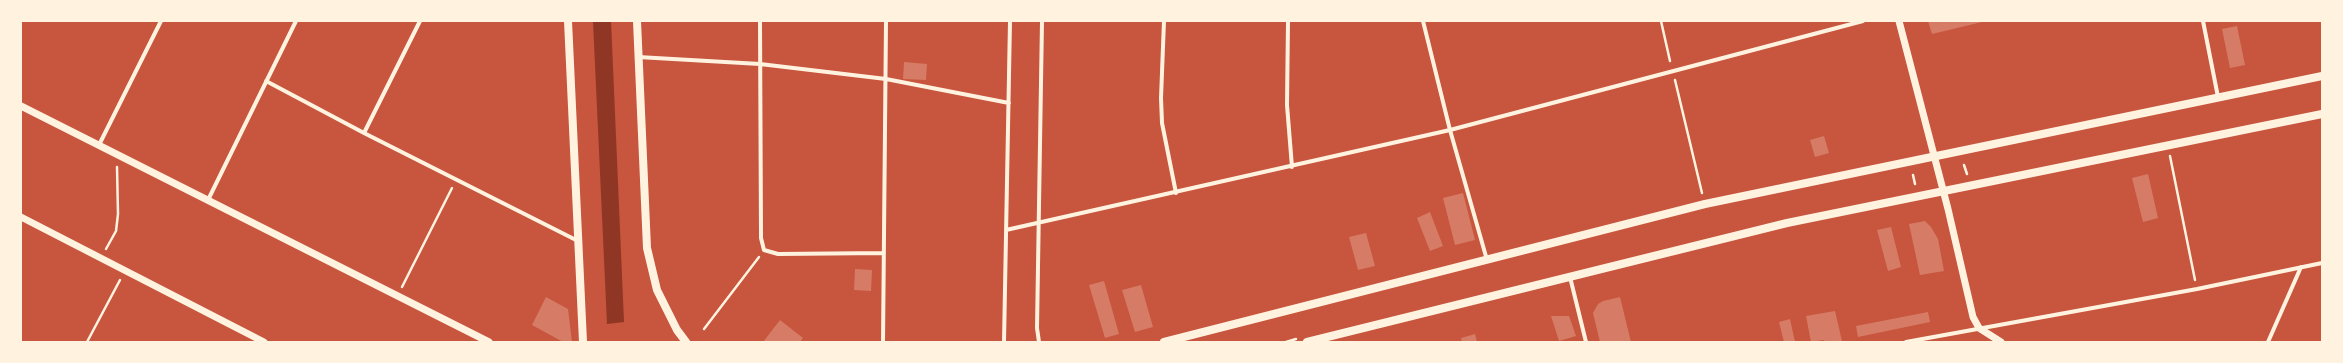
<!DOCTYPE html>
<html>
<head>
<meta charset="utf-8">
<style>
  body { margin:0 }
  #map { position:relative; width:2343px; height:363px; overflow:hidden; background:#c8553d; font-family:"Space Grotesk",sans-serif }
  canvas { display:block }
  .frame { position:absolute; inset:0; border:22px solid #fff3e0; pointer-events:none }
</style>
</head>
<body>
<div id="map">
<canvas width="2343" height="363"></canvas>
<div class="frame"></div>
</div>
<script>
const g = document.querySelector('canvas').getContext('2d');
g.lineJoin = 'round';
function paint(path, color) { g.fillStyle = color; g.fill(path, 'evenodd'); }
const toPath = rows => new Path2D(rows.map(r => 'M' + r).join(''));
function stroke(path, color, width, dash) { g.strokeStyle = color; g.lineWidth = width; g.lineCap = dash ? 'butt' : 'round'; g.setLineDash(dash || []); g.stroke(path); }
const water = toPath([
  [593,21,611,21,624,322,607,324]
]);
const building = toPath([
  [1928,21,1982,21,1982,22,1932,34],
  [2237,26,2245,65,2230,68,2222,29],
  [904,62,927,64,926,80,903,79],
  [1824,136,1829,153,1815,157,1810,140],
  [2148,174,2158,218,2143,222,2132,178],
  [1463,193,1475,240,1455,245,1443,198],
  [1430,212,1443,246,1430,251,1417,218],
  [1925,221,1931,227,1938,239,1944,271,1920,275,1909,224],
  [1891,227,1901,267,1888,271,1877,230],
  [1366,233,1375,266,1358,270,1349,237],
  [855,269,872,270,871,291,854,290],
  [1104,281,1119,334,1105,338,1089,285],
  [1141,285,1153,327,1135,332,1122,290],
  [546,297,568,309,572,342,563,342,532,325],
  [1620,297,1631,342,1600,342,1593,313,1598,304,1603,301],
  [1835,311,1842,341,1825,342,1824,340,1811,342,1806,316],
  [1928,312,1930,322,1858,337,1856,326],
  [1551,316,1569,316,1576,336,1559,341],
  [1790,319,1795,342,1784,342,1779,322],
  [780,320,803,338,800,342,763,342],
  [1475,334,1477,342,1462,342,1461,338]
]);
const path = toPath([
  [1661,21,1670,61],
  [1675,80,1702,193],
  [2170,156,2195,280],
  [1964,165,1967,174],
  [1913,175,1915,184],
  [106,249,116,231,118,214,117,167],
  [402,287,452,188],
  [704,329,759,257],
  [87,342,120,280],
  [1286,342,1296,339]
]);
const minor = toPath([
  [760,21,761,238,764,250,778,254,884,253],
  [1164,21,1161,98,1162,123,1176,193],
  [1288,21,1287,105,1292,167],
  [1423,21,1450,130,1487,260],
  [2203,21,2218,97],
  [638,57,760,64,886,79,1009,103],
  [266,81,364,133,578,241],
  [364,133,420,21],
  [99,145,161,21],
  [208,200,296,21],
  [1006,230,1450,130,1863,21],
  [1570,277,1586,342],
  [883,342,886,21],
  [1004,342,1010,21],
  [1039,342,1037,328,1042,21],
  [1906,342,2197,289,2322,263],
  [2268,342,2301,267]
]);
const tertiary = toPath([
  [1899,21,1948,209,1973,317,1979,328,2001,342],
  [21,106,489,342],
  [21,217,264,342]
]);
const secondary = toPath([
  [568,21,583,342],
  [637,21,647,248,657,290,677,330,686,342],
  [1164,342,1705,204,2322,76],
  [1307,342,1787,223,2322,114]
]);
paint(water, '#8f3625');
paint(building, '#d67c66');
stroke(path, '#fff3e0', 2.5);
stroke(minor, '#fff3e0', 4);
stroke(tertiary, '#fff3e0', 7);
stroke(secondary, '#fff3e0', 8);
</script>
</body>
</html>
